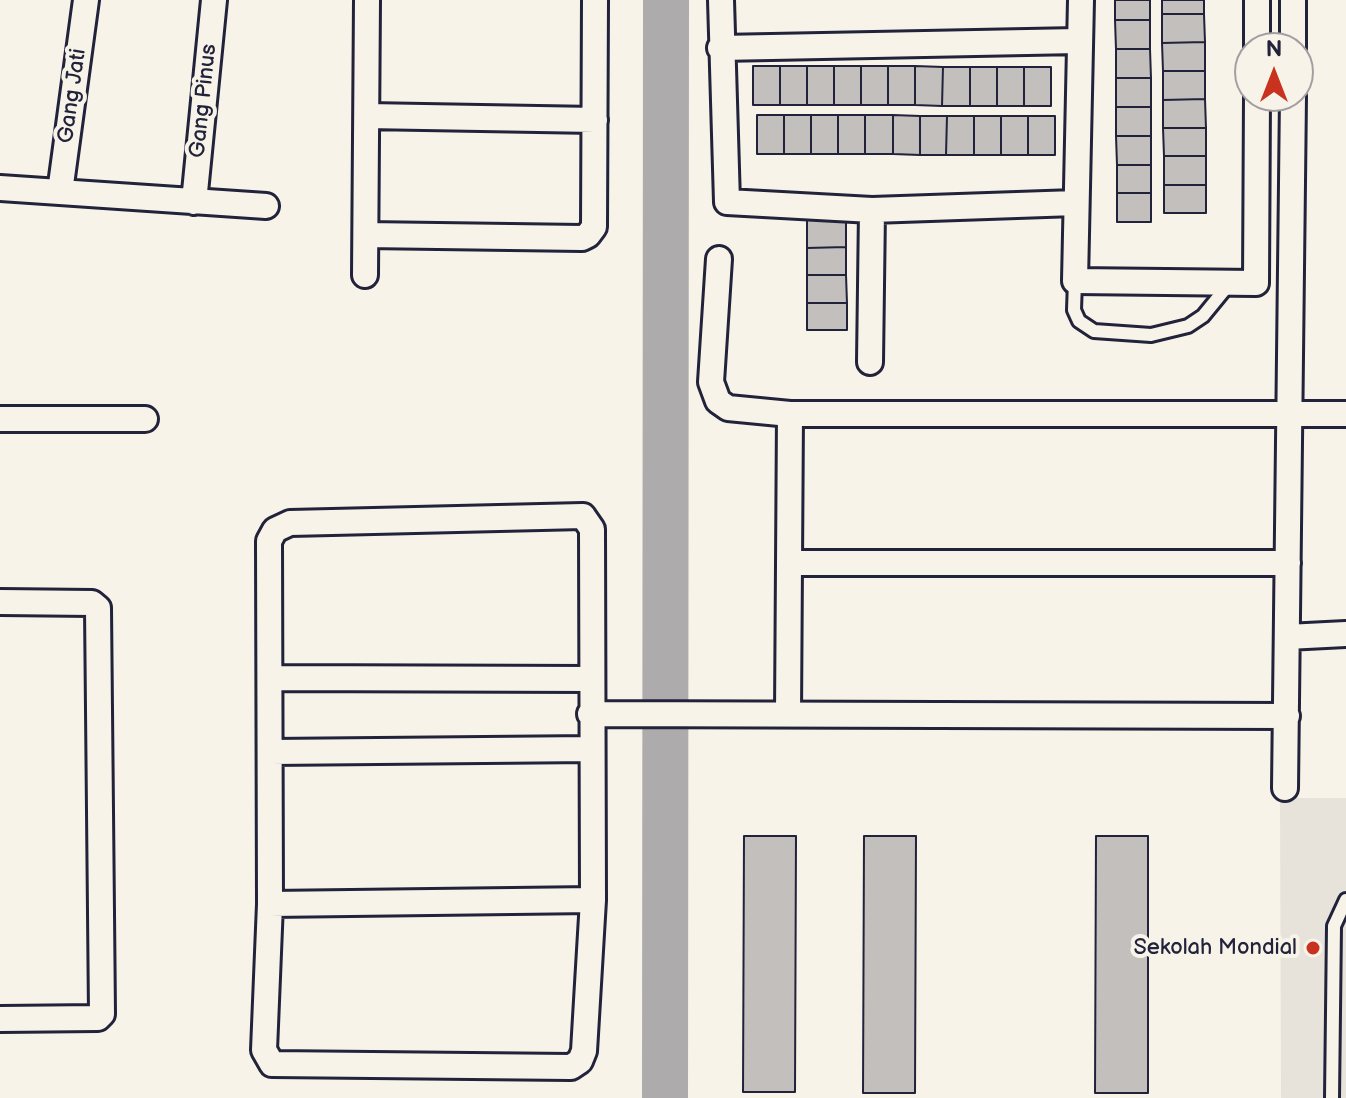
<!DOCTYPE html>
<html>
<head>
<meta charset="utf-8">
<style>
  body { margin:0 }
  #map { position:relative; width:1346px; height:1098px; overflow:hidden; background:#f7f3e8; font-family:"Balsamiq Sans",sans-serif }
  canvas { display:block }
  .north { position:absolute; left:1234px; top:32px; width:80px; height:80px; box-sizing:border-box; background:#f7f3e8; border:2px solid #a29fa3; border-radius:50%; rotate:0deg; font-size:22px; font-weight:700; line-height:32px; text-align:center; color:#22223b }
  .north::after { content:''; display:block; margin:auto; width:28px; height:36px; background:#c8321e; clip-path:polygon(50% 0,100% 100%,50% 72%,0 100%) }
</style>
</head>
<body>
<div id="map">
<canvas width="1346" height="1098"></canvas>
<div class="north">N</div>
</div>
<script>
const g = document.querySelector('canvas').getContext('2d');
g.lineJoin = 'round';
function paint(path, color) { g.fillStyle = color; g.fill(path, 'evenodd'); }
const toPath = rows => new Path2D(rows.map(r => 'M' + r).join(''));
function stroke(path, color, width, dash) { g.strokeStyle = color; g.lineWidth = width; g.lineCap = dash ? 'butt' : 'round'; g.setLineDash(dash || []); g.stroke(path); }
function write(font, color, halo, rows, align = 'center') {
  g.font = font + ' "Balsamiq Sans",sans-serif'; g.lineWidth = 8; g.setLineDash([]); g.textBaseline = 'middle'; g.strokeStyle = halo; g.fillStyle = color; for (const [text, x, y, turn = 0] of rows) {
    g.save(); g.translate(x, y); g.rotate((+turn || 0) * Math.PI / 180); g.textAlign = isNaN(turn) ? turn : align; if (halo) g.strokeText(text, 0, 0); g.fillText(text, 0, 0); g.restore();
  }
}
const built = toPath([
  [1280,798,1346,798,1346,1098,1281,1098]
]);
const river = toPath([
  [665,1098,666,0]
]);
const building = toPath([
  [1115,0,1150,0,1150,20,1115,20,1115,0],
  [1162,0,1204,0,1204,14,1162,14,1162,0],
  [1162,14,1204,14,1205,42,1162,43,1162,14],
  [1115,20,1150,20,1150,49,1116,49,1115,20],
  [1205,42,1205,71,1163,71,1162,43,1205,42],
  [1116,49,1150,49,1151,78,1116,78,1116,49],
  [753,66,780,66,780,105,753,105,753,66],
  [780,66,807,66,807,105,780,105,780,66],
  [807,66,834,66,834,105,807,105,807,66],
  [834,66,861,66,861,105,834,105,834,66],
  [861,66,888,66,888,105,861,105,861,66],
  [888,66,915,66,915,105,888,105,888,66],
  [915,66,943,67,942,106,915,105,915,66],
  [943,67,970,67,970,106,942,106,943,67],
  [970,67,997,67,997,106,970,106,970,67],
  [997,67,1024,67,1024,106,997,106,997,67],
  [1024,67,1051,67,1051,106,1024,106,1024,67],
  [1163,71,1205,71,1205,99,1163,100,1163,71],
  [1116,78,1151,78,1151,107,1116,107,1116,78],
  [1205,99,1206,128,1163,128,1163,100,1205,99],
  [1116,107,1151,107,1151,136,1116,136,1116,107],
  [757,115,784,115,784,154,757,154,757,115],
  [784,115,811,115,811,154,784,154,784,115],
  [811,115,838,115,838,154,811,154,811,115],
  [838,115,865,115,865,154,838,154,838,115],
  [865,115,893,115,893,154,865,154,865,115],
  [893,115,920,116,920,155,893,154,893,115],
  [920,116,947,116,946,155,920,155,920,116],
  [947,116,974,116,974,155,946,155,947,116],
  [974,116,1001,116,1001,155,974,155,974,116],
  [1001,116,1028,116,1028,155,1001,155,1001,116],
  [1028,116,1055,116,1055,155,1028,155,1028,116],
  [1163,128,1206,128,1206,156,1164,156,1163,128],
  [1116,136,1151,136,1151,165,1117,165,1116,136],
  [1164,156,1206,156,1206,185,1164,185,1164,156],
  [1117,165,1151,165,1151,193,1117,193,1117,165],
  [1164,185,1206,185,1206,213,1164,213,1164,185],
  [1117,193,1151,193,1151,222,1117,222,1117,193],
  [807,220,846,220,846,247,807,248,807,220],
  [846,247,846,275,807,275,807,248,846,247],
  [807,275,846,275,847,303,807,303,807,275],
  [807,303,847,303,847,330,807,330,807,303],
  [744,836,796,836,795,1092,743,1092,744,836],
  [864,836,916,836,915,1093,863,1093,864,836],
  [1096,836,1148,836,1148,1093,1095,1093,1096,836]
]);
const lane = toPath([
  [1075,281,1074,310,1079,321,1094,331,1151,335,1188,326,1203,316,1230,283],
  [1332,1098,1334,926,1346,900]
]);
const street = toPath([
  [721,0,727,202,872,210,1075,203],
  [1081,0,1075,281,1256,283,1257,96],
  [720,48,1078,41],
  [1257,48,1257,0],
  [1293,48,1293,0],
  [367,116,595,120],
  [0,188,266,206],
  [60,192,86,0],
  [194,202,214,0],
  [366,235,582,238,588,235,594,227,595,0],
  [719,259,711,382,718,401,728,408,790,414,1346,414],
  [365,275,367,0],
  [870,362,872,210],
  [0,419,145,419],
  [583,516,592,529,593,900,584,1051,580,1061,571,1067,272,1064,264,1050,270,904,269,541,275,530,290,523,583,516],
  [789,563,1288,563],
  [0,602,92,603,98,608,102,1014,98,1018,0,1019],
  [1287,637,1346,634],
  [272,678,591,679],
  [590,714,1287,716],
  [788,714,790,414],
  [271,752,591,749],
  [1285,788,1293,96],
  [270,904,593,900]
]);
const markers = [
  [1313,948,8,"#c8321e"]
];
const streetNames = [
  ["Gang Jati",73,96,-82],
  ["Gang Pinus",204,101,-84]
];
const poiNames = [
  ["Sekolah Mondial",1297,948]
];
paint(built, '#e7e3db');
stroke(river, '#aeabad', 46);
paint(building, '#c2bfbd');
stroke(building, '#22223b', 2);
stroke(lane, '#22223b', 18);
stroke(street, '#22223b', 30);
stroke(lane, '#f7f3e8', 12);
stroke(street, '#f7f3e8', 24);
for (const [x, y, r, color] of markers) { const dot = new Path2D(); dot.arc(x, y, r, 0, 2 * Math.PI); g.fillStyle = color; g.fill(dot); stroke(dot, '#f7f3e8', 3); }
write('22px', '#22223b', '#f7f3e8', streetNames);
write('22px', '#22223b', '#f7f3e8', poiNames, 'right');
</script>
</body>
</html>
